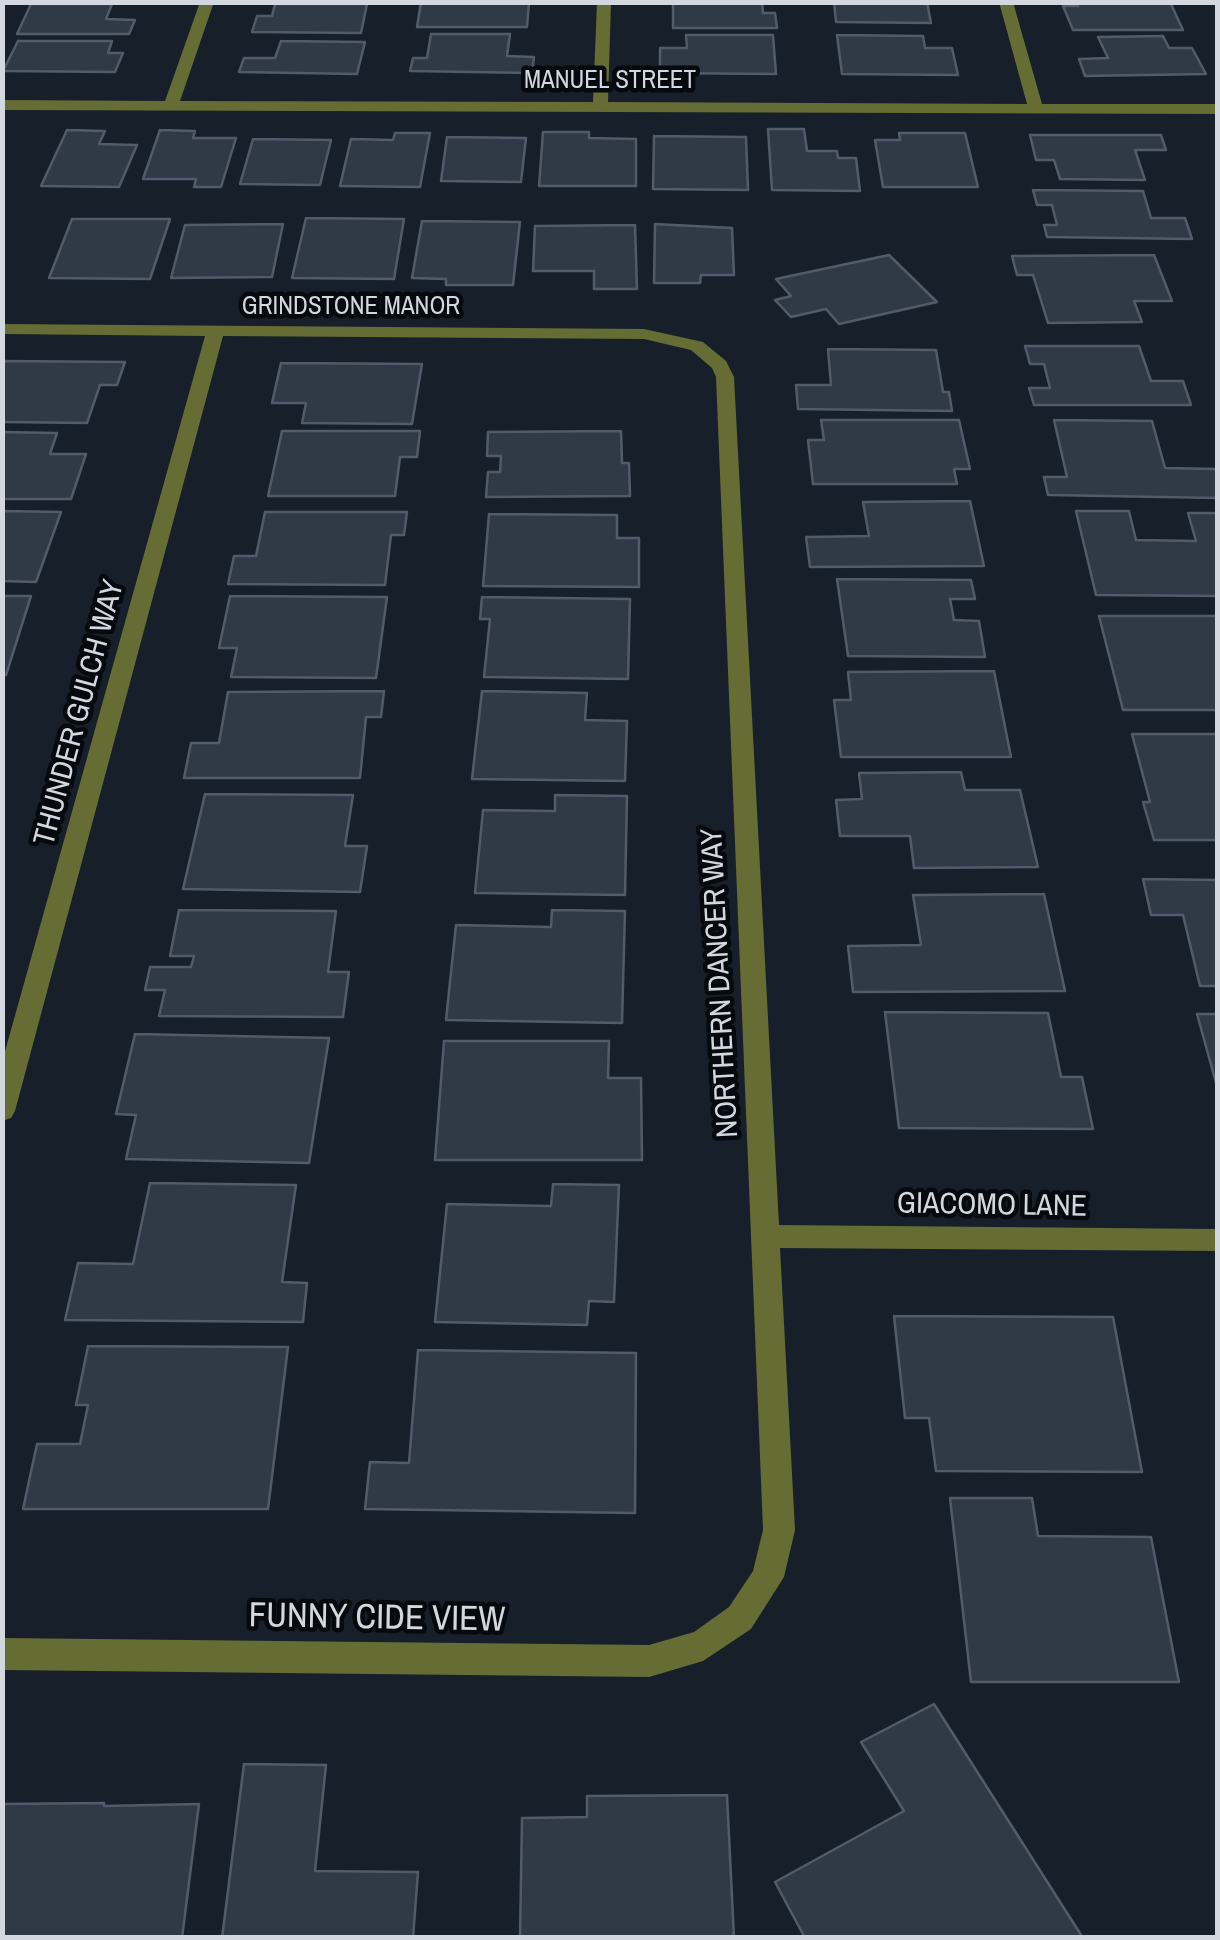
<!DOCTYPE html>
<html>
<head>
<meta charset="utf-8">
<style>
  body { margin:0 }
  #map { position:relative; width:1220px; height:1940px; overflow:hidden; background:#171f2b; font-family:"Archivo Narrow",sans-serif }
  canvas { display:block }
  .frame { position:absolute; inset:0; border:5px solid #d2d7e0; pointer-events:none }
</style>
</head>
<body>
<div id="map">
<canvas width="1220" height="1940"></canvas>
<div class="frame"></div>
</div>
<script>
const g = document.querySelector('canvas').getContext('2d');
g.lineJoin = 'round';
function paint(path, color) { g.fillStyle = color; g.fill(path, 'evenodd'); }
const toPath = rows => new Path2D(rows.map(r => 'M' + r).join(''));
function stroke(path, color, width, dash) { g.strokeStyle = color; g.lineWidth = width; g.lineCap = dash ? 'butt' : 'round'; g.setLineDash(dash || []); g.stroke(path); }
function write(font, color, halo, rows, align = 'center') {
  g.font = font + ' "Archivo Narrow",sans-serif'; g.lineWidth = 9; g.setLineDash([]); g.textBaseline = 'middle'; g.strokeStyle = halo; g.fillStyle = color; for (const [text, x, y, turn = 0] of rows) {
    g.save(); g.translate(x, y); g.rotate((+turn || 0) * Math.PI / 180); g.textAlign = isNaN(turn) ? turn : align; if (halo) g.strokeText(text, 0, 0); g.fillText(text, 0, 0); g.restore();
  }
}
const building = toPath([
  [421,2,529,3,527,27,417,27,421,2],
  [673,2,762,2,763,13,775,13,777,28,673,28,673,2],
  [834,2,927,2,931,23,836,22,834,2],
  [1076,2,1170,2,1183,30,1073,30,1063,6,1078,6,1076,2],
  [31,4,112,4,106,19,135,20,129,34,17,34,31,4],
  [275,4,367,4,361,33,252,32,257,16,272,16,275,4],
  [431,34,510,34,507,56,534,57,532,73,410,71,413,58,427,58,431,34],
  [686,35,773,35,776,74,660,73,660,48,687,48,686,35],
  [837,35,923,36,925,48,952,48,958,75,842,74,837,35],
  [1163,36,1169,48,1192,48,1206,74,1085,76,1079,59,1108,58,1098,37,1163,36],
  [18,41,112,41,108,53,123,53,115,72,3,71,18,41],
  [281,41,365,42,357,74,239,72,244,58,275,58,281,41],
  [768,129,804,129,807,151,837,151,838,158,856,158,860,191,772,190,768,129],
  [67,130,105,131,99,144,137,145,119,187,41,186,67,130],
  [160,130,195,131,193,138,236,138,221,187,194,187,196,179,143,179,160,130],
  [543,132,589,132,589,138,636,139,636,186,539,186,543,132],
  [395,133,430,133,420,187,340,186,351,139,393,140,395,133],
  [899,133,965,133,978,187,883,187,875,140,900,140,899,133],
  [1030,135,1161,135,1166,150,1135,150,1145,180,1060,179,1054,160,1036,160,1030,135],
  [654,136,746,137,748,190,653,189,654,136],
  [447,137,526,138,521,182,441,181,447,137],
  [253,139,331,140,320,185,240,184,253,139],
  [1033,190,1143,191,1151,218,1185,218,1192,239,1047,237,1044,225,1057,225,1052,205,1037,205,1033,190],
  [306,218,404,219,394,279,292,278,306,218],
  [72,219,170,219,150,279,49,278,72,219],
  [422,221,520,222,513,285,446,285,446,279,412,278,422,221],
  [283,224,272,277,171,278,185,225,283,224],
  [655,224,732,228,734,275,701,275,700,283,654,283,655,224],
  [635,225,637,289,594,289,594,271,533,271,535,226,635,225],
  [889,255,937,302,839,324,826,309,791,317,775,300,791,296,776,279,889,255],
  [1154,255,1172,301,1134,301,1142,322,1048,323,1033,275,1017,275,1012,256,1154,255],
  [1025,346,1139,346,1151,381,1183,381,1191,405,1034,405,1029,388,1050,388,1044,364,1030,364,1025,346],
  [828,349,936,350,943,392,949,392,952,411,798,409,796,385,831,385,828,349],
  [2,361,125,362,117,385,100,385,87,423,2,422,2,361],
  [281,363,422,364,412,424,302,423,306,403,272,403,281,363],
  [821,420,959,420,970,469,954,469,957,484,813,484,808,440,824,440,821,420],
  [1054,420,1152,421,1165,468,1216,469,1218,498,1048,495,1044,477,1067,477,1054,420],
  [282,431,420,431,417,457,400,457,395,496,268,496,282,431],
  [621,431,622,463,629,463,630,496,486,497,488,472,500,472,501,456,487,456,488,432,621,431],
  [2,432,57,433,50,454,86,454,71,499,2,499,2,432],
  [970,501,984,566,810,567,806,537,869,536,863,502,970,501],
  [2,511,61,512,36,582,2,581,2,511],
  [1076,511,1129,511,1136,540,1196,541,1188,513,1218,513,1218,596,1096,595,1076,511],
  [265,512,407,512,404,535,391,535,385,585,228,584,234,556,256,556,265,512],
  [489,514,617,515,617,538,639,538,639,587,483,586,489,514],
  [837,579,971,580,975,599,950,599,954,620,979,621,985,657,848,656,837,579],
  [2,596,31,596,6,675,2,675,2,596],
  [230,596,387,597,376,678,231,677,237,648,219,648,230,596],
  [482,597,630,599,628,679,484,677,490,619,480,619,482,597],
  [1099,616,1218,616,1218,710,1123,710,1099,616],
  [994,671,1011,757,841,757,834,700,851,700,848,672,994,671],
  [384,691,381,717,366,717,360,778,184,778,191,743,219,743,228,692,384,691],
  [482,691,587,693,585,720,627,721,625,781,472,779,482,691],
  [1132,734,1218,734,1218,840,1154,840,1143,802,1150,802,1132,734],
  [961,772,965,790,1020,790,1038,867,914,868,910,836,840,836,836,800,862,799,859,773,961,772],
  [205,794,353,795,345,846,367,846,360,892,183,889,205,794],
  [555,795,627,796,625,895,475,893,483,810,555,811,555,795],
  [1143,879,1218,880,1218,986,1200,986,1183,915,1151,915,1143,879],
  [1044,894,1065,991,853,992,848,946,921,945,913,895,1044,894],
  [179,910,336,911,328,972,349,972,343,1017,159,1016,165,990,145,990,150,967,191,967,194,956,170,956,179,910],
  [552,910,625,911,622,1023,446,1020,456,925,551,927,552,910],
  [885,1012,1048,1013,1061,1077,1082,1077,1093,1129,899,1128,885,1012],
  [1197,1014,1218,1014,1218,1090,1197,1014],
  [135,1034,329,1038,309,1163,126,1159,136,1115,116,1114,135,1034],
  [444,1041,609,1041,608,1078,641,1078,642,1160,435,1160,444,1041],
  [150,1183,296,1185,282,1282,307,1283,303,1322,65,1320,78,1263,133,1264,150,1183],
  [553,1184,619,1185,614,1302,589,1301,587,1325,435,1322,447,1204,551,1206,553,1184],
  [894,1316,1113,1317,1142,1472,936,1471,929,1418,905,1418,894,1316],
  [88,1346,288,1347,268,1509,23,1509,37,1444,80,1444,88,1405,76,1405,88,1346],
  [418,1350,636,1353,635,1513,365,1509,370,1462,409,1463,418,1350],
  [950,1498,1032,1498,1038,1536,1151,1537,1179,1682,971,1682,950,1498],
  [934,1704,1083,1938,805,1938,775,1882,904,1811,861,1742,934,1704],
  [244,1764,326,1765,315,1871,418,1872,413,1938,222,1938,244,1764],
  [727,1795,734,1938,520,1938,522,1818,587,1817,587,1796,727,1795],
  [104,1803,104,1806,199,1804,182,1938,2,1938,2,1804,104,1803]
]);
const minor = toPath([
  [200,2,214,2,180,101,593,102,597,2,611,2,608,102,1027,104,999,2,1013,2,1042,104,1218,104,1218,114,2,110,2,100,165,101,200,2],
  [2,324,644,329,703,342,726,361,734,377,779,1225,1218,1229,1218,1251,780,1248,795,1530,784,1577,751,1629,703,1661,649,1677,2,1670,2,1638,649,1645,694,1632,729,1607,753,1571,763,1530,716,377,712,368,691,350,644,339,223,336,15,1111,11,1118,2,1121,2,1062,205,336,2,334,2,324]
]);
const farStreetnames = [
  ["MANUEL STREET",610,81],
  ["GRINDSTONE MANOR",351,307]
];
const streetNames = [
  ["THUNDER GULCH WAY",80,713,-75],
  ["NORTHERN DANCER WAY",721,983,-93],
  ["GIACOMO LANE",992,1206,1]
];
const nearStreetnames = [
  ["FUNNY CIDE VIEW",377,1619,1]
];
paint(building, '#303946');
stroke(building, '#525b69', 2.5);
paint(minor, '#656c34');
write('25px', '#d2d7e0', '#06090e', farStreetnames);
write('30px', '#d2d7e0', '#06090e', streetNames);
write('35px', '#d2d7e0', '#06090e', nearStreetnames);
</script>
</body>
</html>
